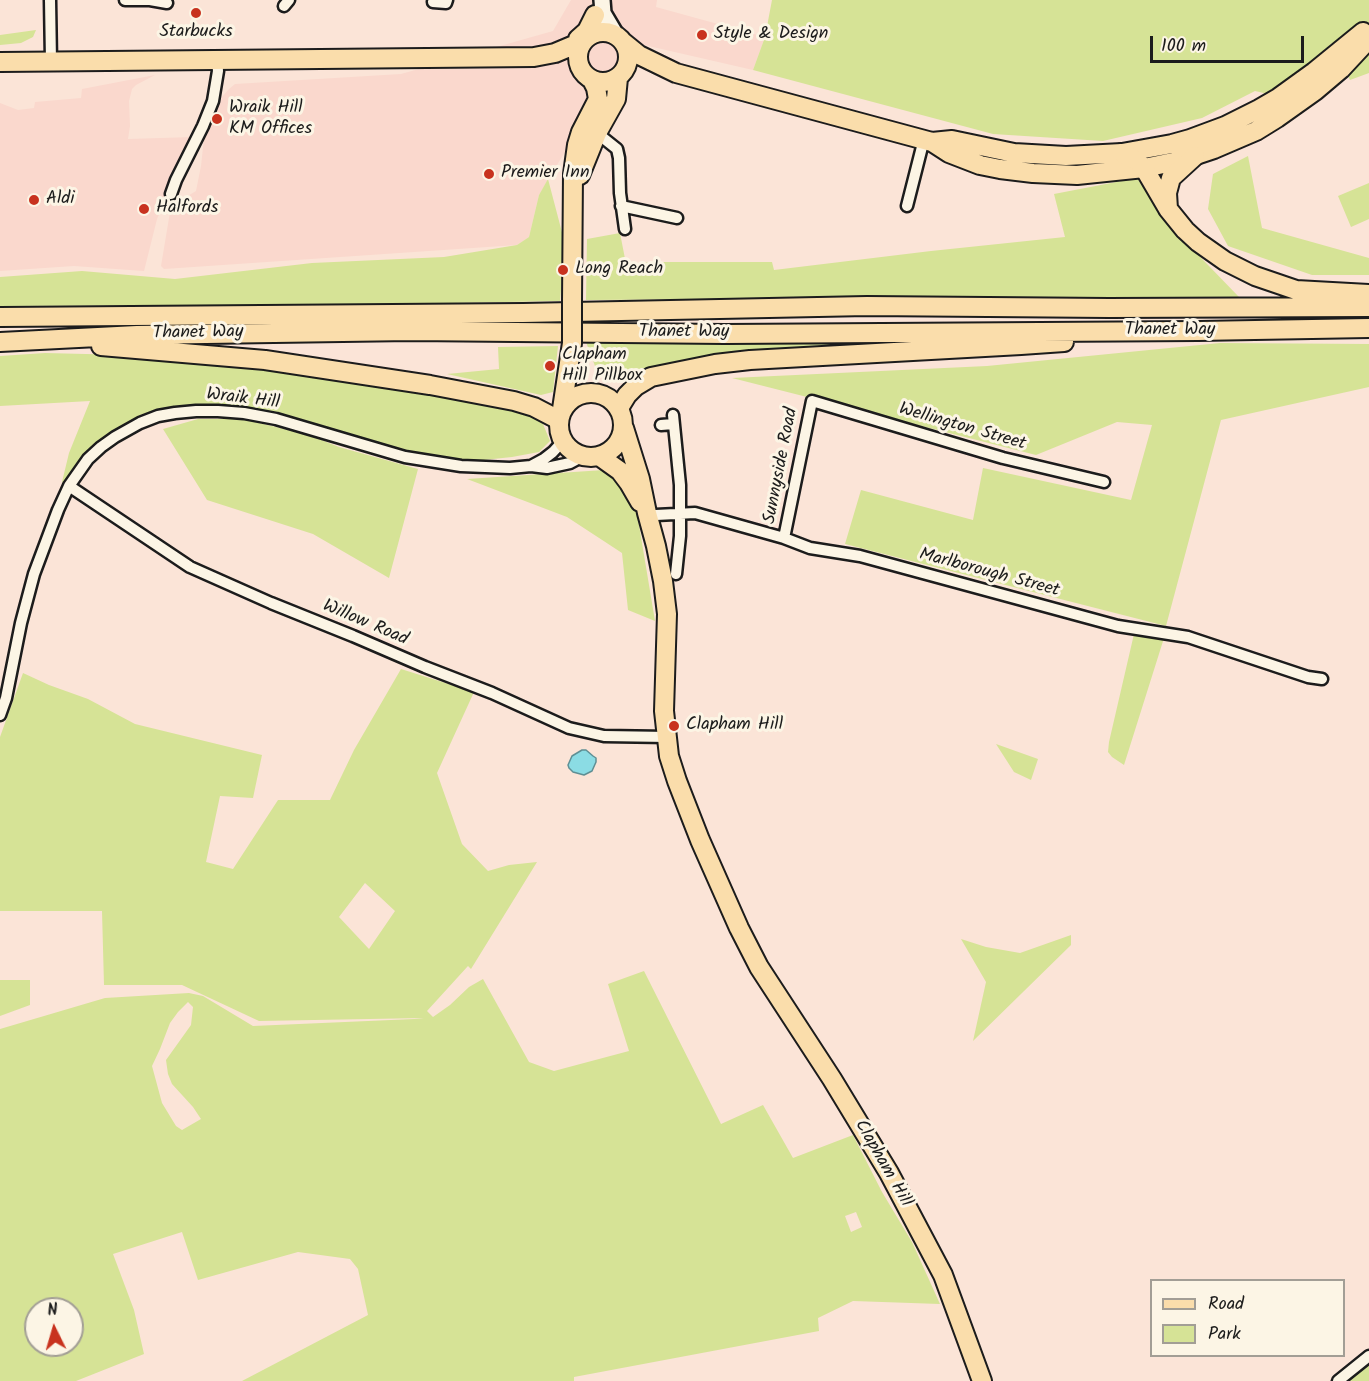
<!DOCTYPE html>
<html>
<head>
<meta charset="utf-8">
<style>
  body { margin:0 }
  #map { position:relative; width:1369px; height:1381px; overflow:hidden; background:#fbe4d7; font-family:Kalam,sans-serif }
  canvas { display:block }
  .legend { position:absolute; left:1150px; top:1279px; width:195px; height:78px; box-sizing:border-box; background:#fcf5e5; border:2px solid #a29e95; margin:0; padding:8px 10px; list-style:none; font-size:18px; color:#1c1c1c }
  .legend li { display:flex; align-items:center; gap:12px; height:30px }
  .legend b { width:30px; border:2px solid #a29e95 }
  .north { position:absolute; left:24px; top:1297px; width:60px; height:60px; box-sizing:border-box; background:#fcf5e5; border:2px solid #a29e95; border-radius:50%; rotate:355deg; font-size:16px; font-weight:700; line-height:24px; text-align:center; color:#1c1c1c }
  .north::after { content:''; display:block; margin:auto; width:21px; height:27px; background:#c8321e; clip-path:polygon(50% 0,100% 100%,50% 72%,0 100%) }
  .scale { position:absolute; left:1150px; top:36px; width:154px; height:27px; box-sizing:border-box; border:3px solid #1c1c1c; border-top:0; padding-left:8px; font-size:18px; line-height:21px; white-space:nowrap; color:#1c1c1c; -webkit-text-stroke:4px #fcf5e5; paint-order:stroke }
</style>
</head>
<body>
<div id="map">
<canvas width="1369" height="1381"></canvas>
<ul class="legend">
<li><b style="height:8px;background:#faddab"></b>Road</li>
<li><b style="height:16px;background:#d6e396"></b>Park</li>
</ul>
<div class="north">N</div>
<div class="scale">100 m</div>
</div>
<script>
const g = document.querySelector('canvas').getContext('2d');
g.lineJoin = 'round';
function paint(path, color) { g.fillStyle = color; g.fill(path, 'evenodd'); }
const toPath = rows => new Path2D(rows.map(r => 'M' + r).join(''));
function stroke(path, color, width, dash) { g.strokeStyle = color; g.lineWidth = width; g.lineCap = dash ? 'butt' : 'round'; g.setLineDash(dash || []); g.stroke(path); }
function write(font, color, halo, rows, align = 'center') {
  g.font = font + ' Kalam,sans-serif'; g.lineWidth = 6; g.setLineDash([]); g.textBaseline = 'middle'; g.strokeStyle = halo; g.fillStyle = color; for (const [text, x, y, turn = 0] of rows) {
    g.save(); g.translate(x, y); g.rotate((+turn || 0) * Math.PI / 180); g.textAlign = isNaN(turn) ? turn : align; if (halo) g.strokeText(text, 0, 0); g.fillText(text, 0, 0); g.restore();
  }
}
const built = toPath([
  [571,0,657,0,656,7,765,37,753,70,631,42,539,195,529,237,517,245,164,269,161,266,171,206,196,191,201,166,206,120,221,98,229,89,235,84,401,74,553,31],
  [155,75,136,85,132,89,129,101,130,126,128,139,193,137,157,219,144,271,74,266,0,271,0,103,18,110,34,108,35,102,81,98,82,89]
]);
const green = toPath([
  [772,0,1369,0,1369,73,1350,80,1332,43,1295,76,1268,94,1255,91,1202,118,1103,141,993,134,753,70,765,37],
  [36,30,33,37,21,43,0,45,0,35],
  [1248,156,1262,228,1369,258,1369,275,1312,275,1228,246,1208,209,1213,174],
  [1137,178,1177,233,1239,297,914,298,586,300,587,239,620,233,627,269,648,262,772,262,774,270,931,251,1065,237,1054,194],
  [548,179,564,240,564,254,560,301,345,305,0,306,0,277,82,271,175,279,312,263,444,257,517,245,529,237,539,195],
  [1369,183,1369,219,1351,227,1338,196],
  [1034,334,669,367,600,372,595,366,586,342,939,339],
  [1220,343,1369,344,1369,387,1221,420,1166,626,845,544,861,490,973,520,983,468,1131,500,1152,425,1117,422,1036,455,732,378,987,366],
  [558,346,553,392,541,395,447,374,499,369,498,347],
  [45,353,126,355,320,372,527,412,543,424,550,441,539,452,512,457,474,461,422,456,292,418,250,408,209,405,163,410,140,415,113,431,87,456,67,483,62,482,69,453,90,401,0,406,0,356],
  [198,419,243,419,309,435,339,447,418,469,389,578,313,534,207,500,163,429],
  [604,470,619,480,637,513,655,621,628,610,622,553,567,517,467,479],
  [1134,634,1164,638,1124,765,1112,757,1108,752,1109,742],
  [401,669,474,692,437,773,462,844,488,871,509,865,537,862,471,969,468,966,427,1011,433,1017,450,1005,469,987,483,979,529,1062,554,1071,629,1051,608,984,644,971,721,1124,763,1105,793,1158,853,1135,882,1192,912,1242,940,1304,853,1301,818,1318,819,1331,574,1377,574,1381,242,1381,368,1315,358,1269,350,1259,298,1252,198,1280,182,1232,113,1254,134,1310,144,1354,76,1381,0,1381,0,1029,105,998,189,993,203,996,253,1026,414,1019,424,1018,259,1021,182,985,104,985,102,911,0,911,0,737,23,673,49,685,88,699,135,724,262,755,253,798,220,796,206,862,233,869,278,800,330,800,354,750],
  [365,883,395,911,369,949,339,917],
  [188,1002,193,1007,191,1025,166,1060,168,1074,172,1084,193,1107,201,1119,182,1130,176,1126,162,1103,152,1066,160,1049,170,1023,178,1012],
  [856,1212,862,1227,851,1232,845,1216],
  [36,1309,72,1309,72,1345,36,1345],
  [996,744,1038,759,1031,780,1014,772],
  [1071,935,1071,945,973,1041,986,982,961,939,986,947,1020,953],
  [0,980,30,980,30,1005,0,1016],
  [1369,1363,1369,1381,1348,1381,1367,1364]
]);
const water = toPath([
  [582,750,586,750,593,756,596,758,596,762,592,771,584,775,573,772,569,768,568,765,572,756,582,750]
]);
const minor = toPath([
  [50,0,51,61],
  [125,0,150,0,167,3],
  [433,2,446,3,447,0],
  [284,6,289,0],
  [597,133,617,149,619,158,620,193,625,229],
  [171,194,176,180,203,126,213,101,218,71,217,59],
  [621,206,677,218],
  [907,206,924,139],
  [673,415,680,485,680,536,676,574],
  [661,425,673,424],
  [531,466,544,459,553,452,563,441],
  [69,486,190,567,271,603,353,636,425,667,492,693,569,728,604,736,668,737],
  [649,521,656,515,695,513,784,538,810,548,860,556,1118,626,1188,637,1308,677,1322,679],
  [784,538,812,401,1003,458,1104,482],
  [0,715,6,698,21,623,34,574,58,510,69,486,88,459,101,447,115,437,140,423,158,416,175,413,196,411,218,411,244,413,276,419,405,457,461,466,510,468,531,466,547,468,570,463,583,456],
  [1338,1381,1369,1356]
]);
const secondary = toPath([
  [602,0,603,13,616,35]
]);
const primary = toPath([
  '578 57a25 25 0 1 1 50 0a25 25 0 1 1-50 0Z',
  [578,39,587,31,595,15],
  [623,42,639,55,676,73,932,142,949,153,980,165,1000,169,1033,173,1077,175,1144,168,1178,161,1214,149,1256,131,1277,118,1315,91,1341,69,1369,39],
  [0,62,534,57,555,53,574,45,586,38],
  [932,142,952,140,1014,153,1066,156,1122,153,1172,144,1190,139,1225,126,1259,109,1278,98,1314,72,1363,32],
  [580,175,597,133,616,99,618,78],
  [572,301,573,174,577,145,581,132,598,99,596,88,592,80],
  '559 425a32 32 0 1 1 64 0a32 32 0 1 1-64 0Z',
  [562,409,572,343],
  [624,428,640,479,647,513,656,546,663,581,667,614,664,711,669,756,677,781,700,840,739,928,759,967,832,1079,889,1173,943,1275,982,1381],
  [599,456,620,471,629,483,640,502]
]);
const trunk = toPath([
  [1122,153,1137,161,1144,168,1168,209,1185,230,1198,242,1225,261,1255,276,1296,290,1369,294],
  [1168,209,1167,193,1171,178,1195,156],
  [0,317,523,313,867,306,1109,308,1369,307],
  [0,342,137,335,411,331,725,334,1198,331,1369,328],
  [101,346,265,360,430,385,514,401,534,407,559,420],
  [619,408,627,395,636,386,651,377,715,364,750,360,1021,345,1064,342]
]);
const primaryBridge = toPath([
  [572,301,572,343]
]);
const markers = [
  [196,13,6,"#c8321e"],
  [702,35,6,"#c8321e"],
  [217,119,6,"#c8321e"],
  [489,174,6,"#c8321e"],
  [34,200,6,"#c8321e"],
  [144,209,6,"#c8321e"],
  [563,270,6,"#c8321e"],
  [550,366,6,"#c8321e"],
  [674,726,6,"#c8321e"]
];
const poiNames = [
  ["Starbucks",196,33,"center"],
  ["Style & Design",714,35],
  ["Wraik Hill",229,109],
  ["KM Offices",229,130],
  ["Premier Inn",501,174],
  ["Aldi",46,200],
  ["Halfords",156,209],
  ["Long Reach",575,270],
  ["Clapham",562,356],
  ["Hill Pillbox",562,377],
  ["Clapham Hill",686,726]
];
const streetNames = [
  ["Thanet Way",1170,331],
  ["Thanet Way",684,333],
  ["Thanet Way",198,334,-1],
  ["Wraik Hill",243,400,7],
  ["Wellington Street",962,428,16],
  ["Sunnyside Road",782,466,-79],
  ["Marlborough Street",989,574,15],
  ["Willow Road",365,624,23],
  ["Clapham Hill",882,1164,60]
];
paint(built, '#fad8cd');
paint(green, '#d6e396');
paint(water, '#8bdce4');
stroke(water, '#5f8f94', 1.5);
stroke(minor, '#1c1c1c', 15);
stroke(secondary, '#1c1c1c', 20);
stroke(primary, '#1c1c1c', 22);
stroke(trunk, '#1c1c1c', 22);
stroke(minor, '#fcf5e5', 10);
stroke(secondary, '#fcf5e5', 15);
stroke(primary, '#faddab', 18);
stroke(trunk, '#faddab', 18);
stroke(primaryBridge, '#1c1c1c', 22, []);
stroke(primaryBridge, '#faddab', 18);
for (const [x, y, r, color] of markers) { const dot = new Path2D(); dot.arc(x, y, r, 0, 2 * Math.PI); g.fillStyle = color; g.fill(dot); stroke(dot, '#fcf5e5', 2); }
write('18px', '#1c1c1c', '#fcf5e5', poiNames, 'left');
write('18px', '#1c1c1c', '#fcf5e5', streetNames);
</script>
</body>
</html>
